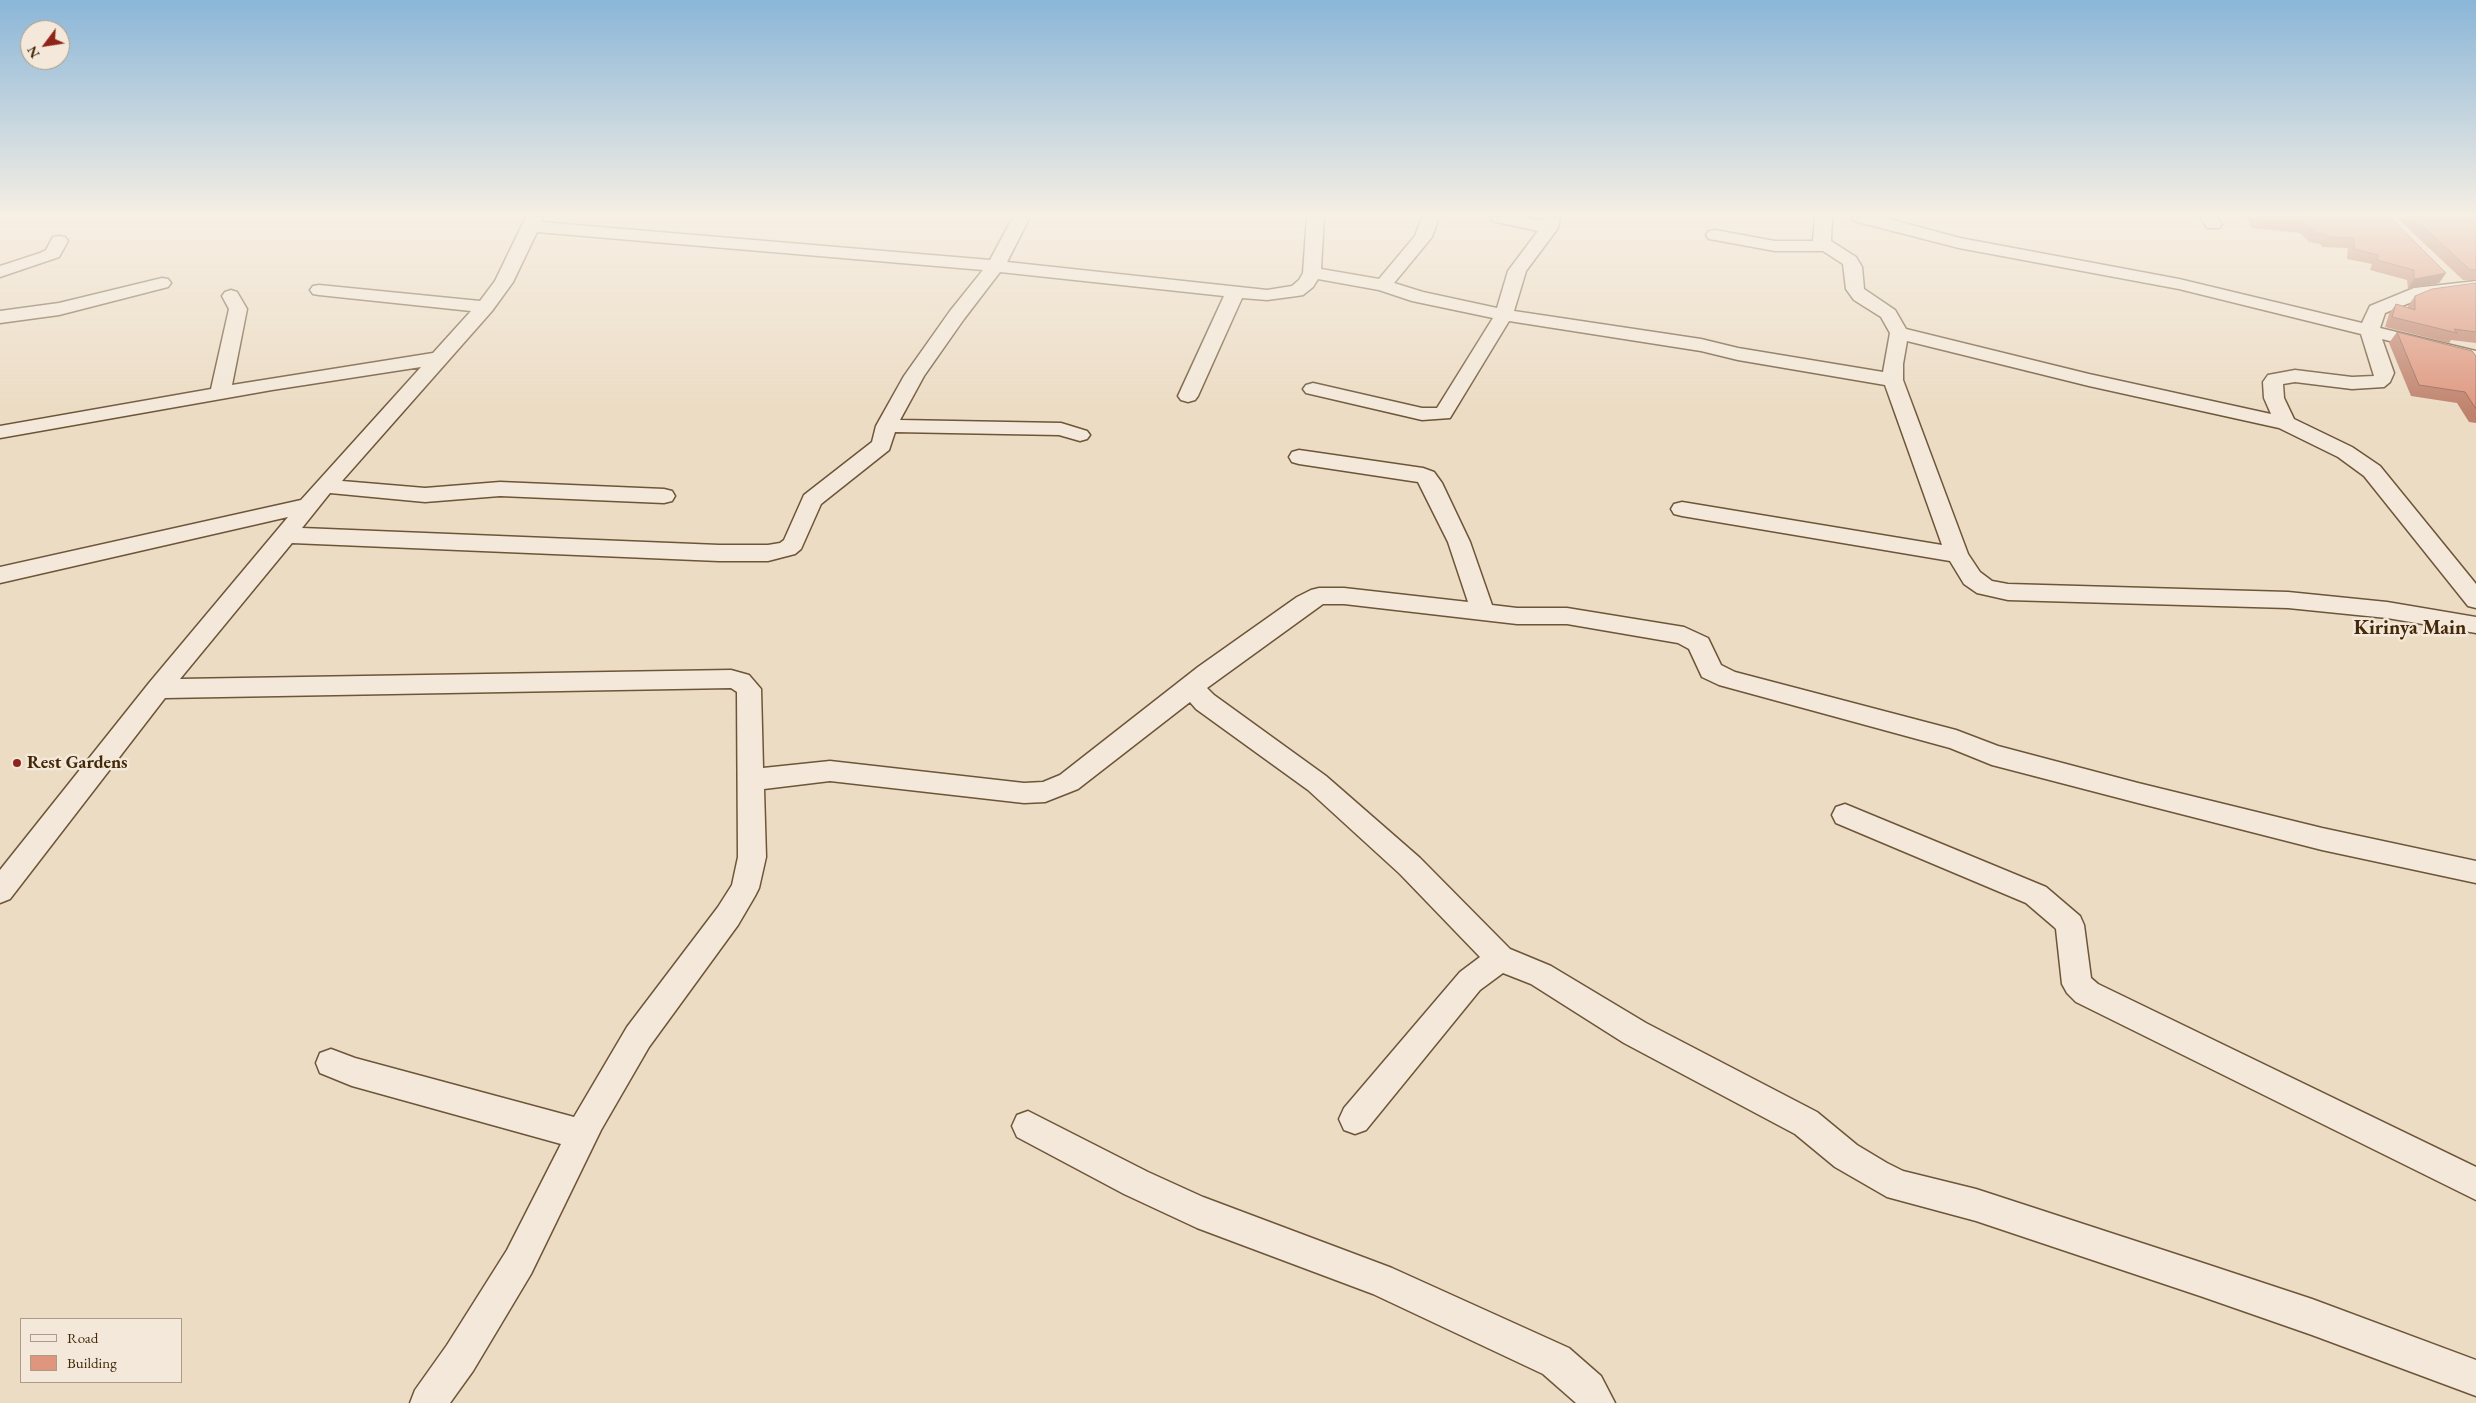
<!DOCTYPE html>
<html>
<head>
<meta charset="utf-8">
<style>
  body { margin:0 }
  #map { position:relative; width:2476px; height:1403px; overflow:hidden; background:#ecdcc4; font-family:"EB Garamond",serif }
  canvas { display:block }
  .legend { position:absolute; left:20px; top:1318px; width:162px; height:65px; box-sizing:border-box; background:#f3e8d9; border:1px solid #ad9b86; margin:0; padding:6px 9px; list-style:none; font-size:15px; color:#432809 }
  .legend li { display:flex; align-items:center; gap:10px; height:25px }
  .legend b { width:25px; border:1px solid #ad9b86 }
  .north { position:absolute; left:20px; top:20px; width:50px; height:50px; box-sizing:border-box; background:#f3e8d9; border:1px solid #ad9b86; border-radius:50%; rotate:239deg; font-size:14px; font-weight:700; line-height:20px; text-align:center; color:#432809 }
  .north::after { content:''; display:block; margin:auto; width:18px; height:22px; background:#8f2418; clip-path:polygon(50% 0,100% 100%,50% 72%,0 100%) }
</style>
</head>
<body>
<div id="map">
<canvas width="2476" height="1403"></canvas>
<ul class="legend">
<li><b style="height:6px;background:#f3e8d9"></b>Road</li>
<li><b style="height:14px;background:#de967e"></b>Building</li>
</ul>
<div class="north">N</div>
</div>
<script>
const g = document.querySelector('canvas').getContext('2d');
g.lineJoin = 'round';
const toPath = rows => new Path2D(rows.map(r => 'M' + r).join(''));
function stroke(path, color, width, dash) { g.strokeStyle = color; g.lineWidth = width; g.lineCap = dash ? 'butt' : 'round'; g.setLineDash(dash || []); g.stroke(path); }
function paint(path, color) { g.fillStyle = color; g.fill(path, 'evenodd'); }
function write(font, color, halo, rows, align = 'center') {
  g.font = font + ' "EB Garamond",serif'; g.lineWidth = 5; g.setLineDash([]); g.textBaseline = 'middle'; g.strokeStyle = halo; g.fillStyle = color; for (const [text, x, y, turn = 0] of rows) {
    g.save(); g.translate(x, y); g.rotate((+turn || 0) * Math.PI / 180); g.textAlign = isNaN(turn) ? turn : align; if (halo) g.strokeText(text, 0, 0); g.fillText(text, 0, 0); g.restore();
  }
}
const minor = toPath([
  [526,217,543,217,541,222,990,260,1013,217,1030,217,1007,262,1267,290,1292,286,1299,280,1303,273,1307,217,1324,217,1321,269,1379,279,1415,236,1422,217,1439,217,1432,237,1394,283,1423,292,1497,308,1508,271,1538,231,1492,221,1490,217,1524,217,1542,221,1543,217,1560,217,1558,228,1526,271,1514,311,1701,339,1738,348,1883,372,1890,333,1881,317,1854,300,1846,289,1843,264,1823,251,1775,251,1715,240,1709,239,1706,235,1709,231,1715,230,1775,241,1813,241,1815,217,1832,217,1831,241,1856,257,1862,267,1864,289,1895,310,1906,329,2089,374,2271,414,2264,398,2263,382,2268,375,2295,370,2352,377,2374,376,2361,334,2179,289,1959,248,1854,221,1852,217,1882,217,1960,238,2179,279,2362,323,2370,306,2414,288,2476,281,2476,291,2424,297,2385,313,2380,328,2476,351,2476,363,2382,339,2394,373,2390,382,2384,387,2352,389,2295,382,2283,384,2284,398,2294,419,2352,447,2380,466,2476,584,2476,608,2468,606,2364,476,2338,457,2279,428,2089,386,1907,341,1903,364,1903,380,1968,554,1980,572,1992,581,2008,584,2288,592,2387,602,2476,617,2476,633,2387,618,2288,608,2008,600,1977,593,1964,584,1950,561,1682,516,1674,514,1671,509,1674,504,1682,502,1942,545,1885,385,1738,360,1701,351,1509,321,1450,418,1422,420,1306,393,1303,389,1306,385,1313,383,1422,408,1437,408,1493,318,1412,301,1379,290,1318,279,1313,287,1303,295,1297,296,1267,300,1242,298,1198,396,1195,400,1188,402,1181,400,1178,396,1224,296,1000,272,964,319,924,376,900,420,1061,423,1087,431,1090,435,1087,439,1080,441,1059,435,895,432,889,450,821,504,801,549,795,554,768,561,719,561,292,543,180,679,731,670,749,675,761,689,763,768,830,761,1024,783,1043,782,1060,775,1198,667,1297,597,1311,590,1319,588,1344,588,1468,602,1448,542,1418,482,1299,464,1292,462,1289,457,1292,452,1299,450,1423,468,1434,472,1442,483,1470,542,1492,605,1517,608,1567,608,1684,627,1708,638,1721,665,1735,672,1956,730,1998,746,2138,783,2322,828,2476,861,2476,883,2322,850,2138,803,1992,765,1950,748,1719,685,1702,677,1689,649,1678,643,1567,624,1517,624,1344,604,1323,604,1207,688,1214,695,1326,776,1420,858,1510,949,1551,966,1646,1023,1817,1112,1857,1145,1887,1163,1903,1171,1976,1189,2203,1263,2312,1299,2476,1360,2476,1396,2312,1335,2203,1297,1976,1221,1887,1197,1835,1167,1795,1134,1624,1043,1531,984,1503,973,1480,990,1366,1130,1355,1134,1344,1130,1339,1119,1344,1108,1460,972,1480,957,1400,874,1308,790,1196,709,1190,702,1078,789,1045,802,1024,803,830,781,764,789,766,857,759,888,755,896,738,925,649,1047,601,1130,531,1274,473,1371,450,1403,410,1403,415,1390,447,1345,507,1250,561,1144,352,1086,320,1073,316,1063,320,1053,331,1049,355,1058,574,1117,627,1027,718,907,732,885,738,857,737,692,731,688,165,698,10,899,0,903,0,870,149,683,288,517,0,583,0,567,301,500,421,367,272,390,0,438,0,426,211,389,229,309,222,296,225,292,231,290,237,292,247,309,232,385,433,353,471,311,319,295,313,294,310,290,313,286,319,285,480,301,495,281,526,217],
  [537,232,983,270,950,311,904,376,876,426,872,442,804,495,784,540,780,543,768,545,719,545,302,528,330,493,425,502,500,496,664,503,672,501,675,496,672,491,664,489,500,482,425,488,342,481,492,311,513,282,537,232],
  [2200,217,2217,217,2222,224,2219,228,2207,228,2200,217],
  [59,236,65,237,68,241,59,257,0,277,0,266,40,253,46,250,53,237,59,236],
  [162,278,168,279,171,283,168,287,59,315,0,323,0,311,59,303,162,278],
  [1845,804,2046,887,2080,916,2084,925,2091,978,2098,984,2476,1167,2476,1200,2076,1002,2067,993,2062,984,2056,929,2054,927,2026,903,1836,823,1832,815,1836,807,1845,804],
  [1028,1111,1148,1172,1203,1197,1392,1268,1569,1348,1601,1376,1615,1403,1576,1403,1543,1374,1373,1294,1197,1228,1124,1194,1017,1137,1012,1126,1017,1115,1028,1111]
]);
const wall = toPath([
  [2246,217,2390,217,2446,273,2439,283,2408,289,2407,280,2370,270,2372,264,2347,259,2348,248,2322,247,2320,244,2309,242,2300,233,2252,228],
  [2396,217,2476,217,2476,280,2463,280],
  [2476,283,2476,343,2451,340,2449,343,2385,327,2389,314,2396,304,2408,308,2408,306,2415,296],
  [2397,332,2476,356,2476,423,2469,422,2457,403,2411,396,2389,343]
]);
const shadedWall = toPath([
  [2446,273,2439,283,2408,289,2414,279]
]);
const building = toPath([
  [2257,217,2390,217,2446,273,2414,279,2414,270,2377,260,2378,255,2354,249,2354,238,2329,237,2326,234,2315,233,2306,223,2258,218,2257,217],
  [2413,217,2476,217,2476,270,2470,270,2413,217],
  [2476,283,2476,332,2454,329,2457,333,2392,317,2396,304,2415,310,2415,296,2432,289,2476,283],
  [2397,332,2472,351,2476,356,2476,409,2465,392,2419,385,2397,332]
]);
const markers = [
  [17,763,5,"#8f2418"]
];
const poiNames = [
  ["Rest Gardens",27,763]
];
const quarterNames = [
  ["Kirinya Main",2410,629]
];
stroke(minor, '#6d5538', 3);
paint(minor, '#f3e8d9');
paint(wall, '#bf816c');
paint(shadedWall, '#9b6958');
paint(building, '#de967e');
stroke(building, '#9b6958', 1);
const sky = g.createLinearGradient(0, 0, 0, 414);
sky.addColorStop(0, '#8ab6d8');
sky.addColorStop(0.52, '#f6efe4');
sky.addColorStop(1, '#f6efe400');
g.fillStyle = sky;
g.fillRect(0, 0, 2476, 414);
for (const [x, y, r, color] of markers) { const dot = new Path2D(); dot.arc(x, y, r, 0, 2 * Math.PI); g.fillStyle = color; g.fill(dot); stroke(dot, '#f3e8d9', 2); }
write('bold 18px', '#432809', '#f3e8d9', poiNames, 'left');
write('bold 20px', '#432809', '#f3e8d9', quarterNames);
</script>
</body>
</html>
